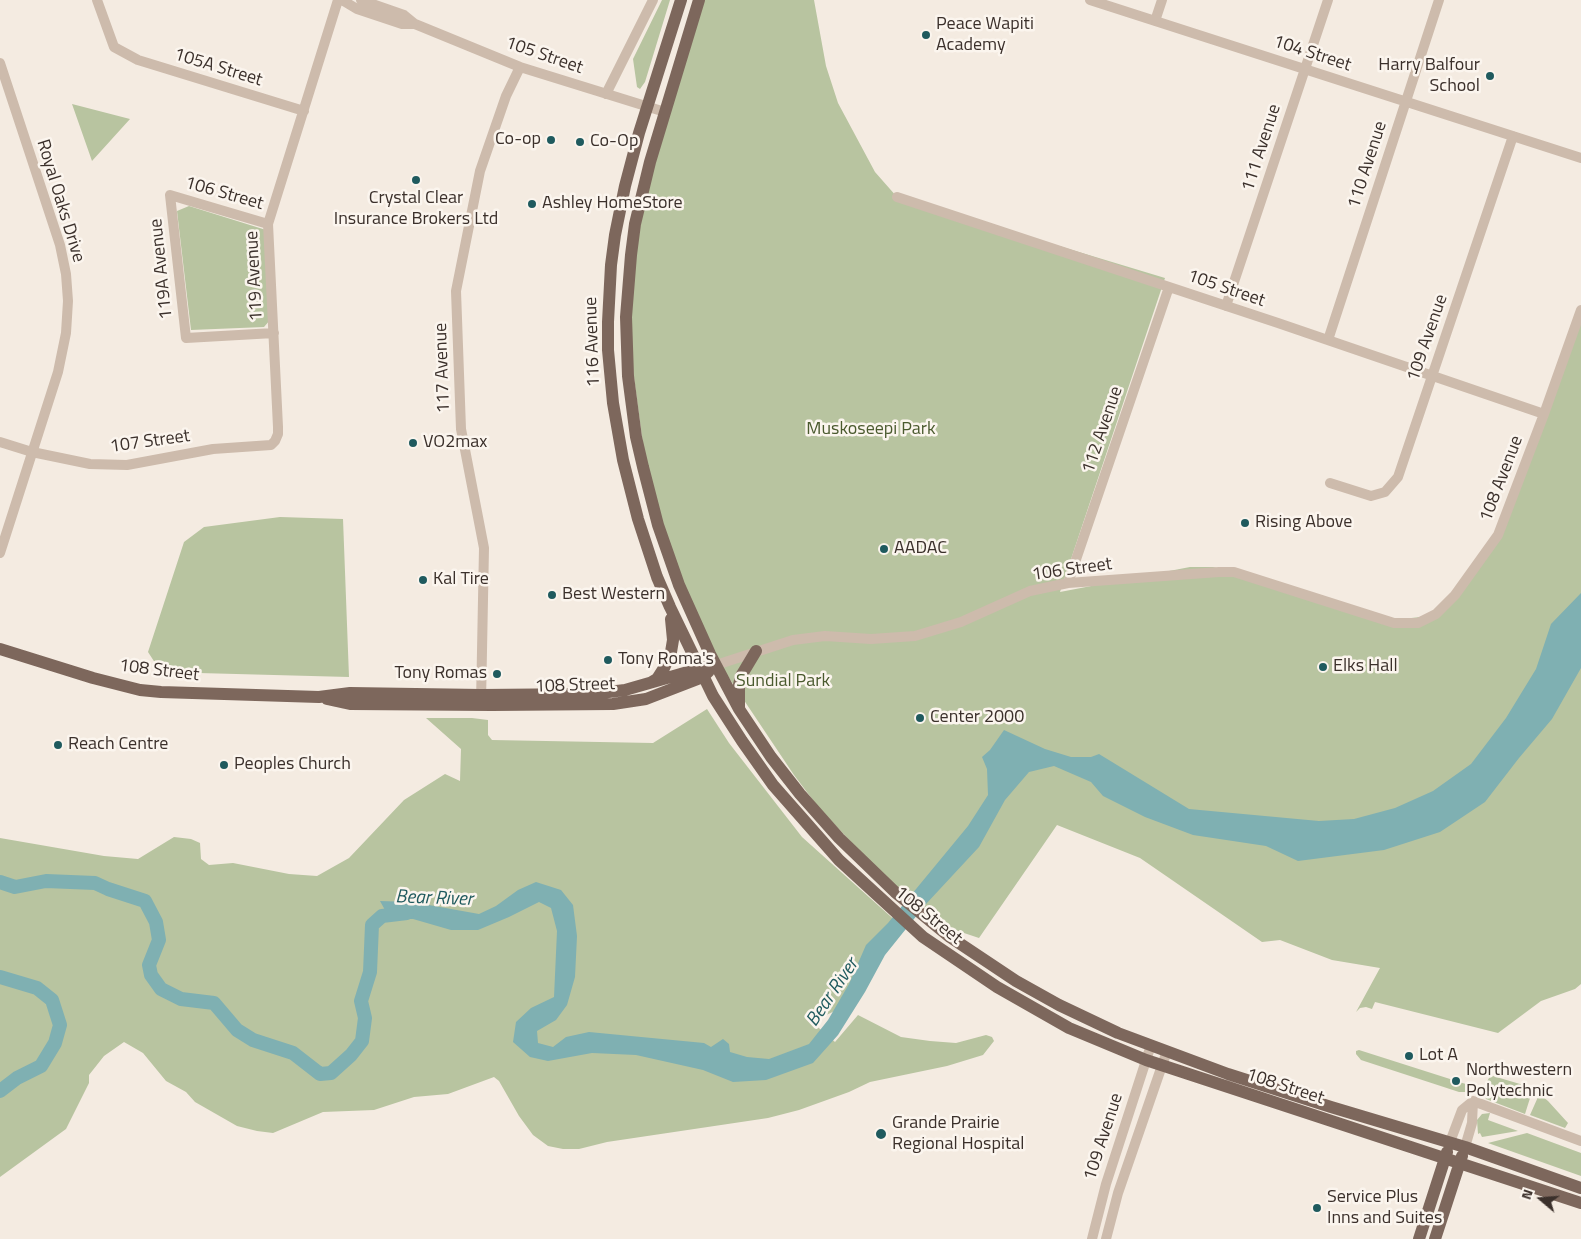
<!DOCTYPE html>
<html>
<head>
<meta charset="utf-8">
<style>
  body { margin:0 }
  #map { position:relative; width:1581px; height:1239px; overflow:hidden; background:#f4ebe1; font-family:"Titillium Web",sans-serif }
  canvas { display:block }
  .north { position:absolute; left:1516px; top:1174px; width:50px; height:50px; -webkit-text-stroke:4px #fbf5ee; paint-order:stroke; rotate:288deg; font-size:14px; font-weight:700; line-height:20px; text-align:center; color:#3b302b }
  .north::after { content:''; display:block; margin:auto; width:18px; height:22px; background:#3b302b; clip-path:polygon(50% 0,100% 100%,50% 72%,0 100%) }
</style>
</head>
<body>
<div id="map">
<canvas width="1581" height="1239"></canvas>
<div class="north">N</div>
</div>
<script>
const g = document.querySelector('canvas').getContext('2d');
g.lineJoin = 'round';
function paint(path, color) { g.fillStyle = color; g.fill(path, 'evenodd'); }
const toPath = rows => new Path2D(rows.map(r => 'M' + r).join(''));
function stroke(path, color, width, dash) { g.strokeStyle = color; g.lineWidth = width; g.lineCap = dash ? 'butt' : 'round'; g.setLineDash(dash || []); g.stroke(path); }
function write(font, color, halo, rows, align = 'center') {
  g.font = font + ' "Titillium Web",sans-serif'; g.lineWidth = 5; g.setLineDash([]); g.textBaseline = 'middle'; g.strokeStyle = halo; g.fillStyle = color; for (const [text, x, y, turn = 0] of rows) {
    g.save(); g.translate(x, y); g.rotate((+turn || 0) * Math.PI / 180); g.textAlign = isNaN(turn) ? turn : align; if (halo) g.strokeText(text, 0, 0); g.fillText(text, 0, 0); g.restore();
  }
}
const green = toPath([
  [662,0,670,0,645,82,640,89,637,87,633,59],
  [703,0,814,0,826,66,838,103,875,172,897,197,1165,278,1060,592,1190,567,1213,567,1299,589,1385,621,1429,616,1449,597,1503,526,1581,308,1581,984,1575,989,1541,1001,1498,1033,1375,1002,1372,1009,1366,1007,1360,1008,1356,1012,1380,968,1332,960,1280,940,1262,942,1140,858,1057,825,979,938,952,929,894,884,873,865,819,808,794,775,705,642,650,497,626,317,650,162],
  [72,104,130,119,92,161],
  [189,206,266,230,270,320,264,327,191,330,177,211],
  [280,517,343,519,349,677,161,672,148,652,184,542,204,527],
  [707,709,729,743,802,837,899,924,851,1003,812,1022,835,1042,858,1015,901,1037,930,1041,956,1043,986,1035,992,1037,994,1041,983,1055,947,1066,870,1082,849,1092,799,1110,768,1118,607,1142,579,1149,563,1149,548,1146,533,1135,519,1116,499,1081,494,1077,448,1094,414,1097,374,1110,323,1112,273,1133,257,1131,237,1126,195,1102,186,1092,166,1081,143,1053,124,1042,104,1056,89,1075,89,1083,66,1129,0,1177,0,838,104,856,138,859,174,837,191,839,200,843,201,859,209,865,233,863,289,874,317,876,349,858,404,800,445,774,460,781,461,749,426,718,472,718,488,720,488,735,492,740,653,743],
  [1359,1050,1472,1086,1466,1092,1459,1092,1361,1060,1356,1054,1356,1051],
  [1493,1076,1520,1084,1535,1091,1533,1095,1531,1095,1525,1114,1486,1099,1483,1091,1485,1085,1489,1078],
  [1537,1092,1548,1101,1568,1123,1565,1128,1530,1115,1538,1097,1536,1096],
  [1490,1113,1488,1120,1518,1131,1482,1137,1480,1133,1478,1134,1477,1120,1482,1114],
  [1527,1133,1581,1153,1581,1176,1488,1143]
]);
const water = toPath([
  [1581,593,1581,668,1552,719,1519,758,1485,802,1440,832,1384,850,1298,861,1266,846,1193,835,1145,817,1103,796,1091,782,1054,766,1029,772,1005,800,979,847,926,904,885,955,865,992,838,1035,813,1063,766,1080,733,1082,703,1070,636,1055,592,1053,548,1061,530,1057,513,1042,516,1022,531,1008,554,997,557,931,551,908,539,902,509,917,478,930,451,930,413,919,390,919,380,901,412,902,479,914,496,906,518,890,536,882,561,890,573,905,577,936,575,977,567,1005,556,1020,537,1031,538,1043,553,1047,566,1037,589,1032,704,1043,711,1047,723,1039,729,1044,730,1052,747,1057,769,1059,809,1044,828,1020,849,984,866,945,888,923,968,826,988,795,987,769,982,757,990,750,1004,730,1045,749,1071,757,1091,757,1099,754,1189,809,1319,821,1354,819,1395,808,1433,791,1471,764,1506,718,1536,669,1551,624]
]);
const river = toPath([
  [0,882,15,887,46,881,95,883,108,889,145,901,156,922,159,940,149,965,151,975,161,989,181,999,214,1003,237,1030,253,1040,293,1053,320,1074,331,1073,351,1055,362,1041,365,1018,361,1001,370,972,372,925,382,916,407,913],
  [0,977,37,988,52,1000,60,1025,55,1043,41,1066,17,1078,0,1091]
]);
const minor = toPath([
  [97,0,114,47,138,60,304,111],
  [342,0,357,9,402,24,415,24],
  [361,0,404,15,415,24,520,67,665,112],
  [1090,0,1581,158],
  [1155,21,1162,0],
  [0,63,60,245,66,274,68,301,66,333,58,372,0,553],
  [606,94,653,0],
  [897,197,1278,323,1544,414],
  [268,224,170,195,186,338,274,333],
  [1226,306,1328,0],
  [1328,340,1439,0],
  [0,442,32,452,90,464,127,465,213,449,271,445,275,441,278,434,278,427,268,224,338,0],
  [1330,483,1371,496,1385,492,1398,477,1513,136],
  [1068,583,1169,287],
  [716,665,793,640,825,636,871,639,915,636,961,622,1030,591,1068,583,1219,572,1234,572,1394,623,1418,623,1436,614,1455,595,1498,535,1544,414,1581,310],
  [481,702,484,548,461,429,456,291,480,171,506,96,520,67],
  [1473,1101,1581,1141],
  [1450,1142,1462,1110,1473,1101],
  [1465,1147,1472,1123,1473,1101],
  [1092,1239,1106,1184,1151,1045],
  [1106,1239,1118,1193,1167,1051]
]);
const major = toPath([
  [681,0,639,133,625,186,615,235,611,265,608,322,608,350,613,403,623,460,638,519,657,577,670,607,713,696,742,741,773,785,839,860,923,937,997,987,1069,1028,1146,1060,1581,1203],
  [699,0,650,162,635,224,631,255,626,317,628,376,636,437,643,467,658,525,679,585,710,654,739,709,771,757,800,794,839,838,895,892,950,937,1016,981,1059,1005,1118,1033,1228,1074,1331,1107,1465,1147,1581,1188],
  [0,649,93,678,140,690,161,692,319,697,350,693,481,695,592,694,625,690,705,667],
  [652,682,657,679,664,668,671,652,673,640,671,619],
  [327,699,350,704,492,705,613,704,646,699,703,677,709,671],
  [739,707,739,685,741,676,756,651],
  [1419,1239,1447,1152],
  [1435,1239,1462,1156]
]);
const markers = [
  [926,35,5,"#1f5a5e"],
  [1490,76,5,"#1f5a5e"],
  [551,140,5,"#1f5a5e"],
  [580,142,5,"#1f5a5e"],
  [416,180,5,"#1f5a5e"],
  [532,204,5,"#1f5a5e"],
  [413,443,5,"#1f5a5e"],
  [1245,523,5,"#1f5a5e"],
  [884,549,5,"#1f5a5e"],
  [423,580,5,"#1f5a5e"],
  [552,595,5,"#1f5a5e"],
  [608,660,5,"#1f5a5e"],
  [1323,667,5,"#1f5a5e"],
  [497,674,5,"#1f5a5e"],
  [920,718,5,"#1f5a5e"],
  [58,745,5,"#1f5a5e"],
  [224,765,5,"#1f5a5e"],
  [1409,1056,5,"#1f5a5e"],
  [1456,1081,5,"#1f5a5e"],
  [881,1134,6,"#1f5a5e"],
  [1317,1208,5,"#1f5a5e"]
];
const poiNames = [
  ["Peace Wapiti",936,25],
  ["Academy",936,46],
  ["Harry Balfour",1480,66,"right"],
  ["School",1480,87,"right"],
  ["Co-op",541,140,"right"],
  ["Co-Op",590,142],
  ["Crystal Clear",416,199,"center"],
  ["Insurance Brokers Ltd",416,220,"center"],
  ["Ashley HomeStore",542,204],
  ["VO2max",423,443],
  ["Rising Above",1255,523],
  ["AADAC",894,549],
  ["Kal Tire",433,580],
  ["Best Western",562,595],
  ["Tony Roma's",618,660],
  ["Elks Hall",1333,667],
  ["Tony Romas",487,674,"right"],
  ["Center 2000",930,718],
  ["Reach Centre",68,745],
  ["Peoples Church",234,765],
  ["Lot A",1419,1056],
  ["Northwestern",1466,1071],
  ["Polytechnic",1466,1092],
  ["Grande Prairie",892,1124],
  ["Regional Hospital",892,1145],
  ["Service Plus",1327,1198],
  ["Inns and Suites",1327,1219]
];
const streetNames = [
  ["104 Street",1312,54,18],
  ["105 Street",544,56,19],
  ["105A Street",218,68,17],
  ["111 Avenue",1262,148,-72],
  ["110 Avenue",1368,165,-72],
  ["106 Street",224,194,16],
  ["Royal Oaks Drive",60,201,73],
  ["119A Avenue",162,269,-96],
  ["119 Avenue",255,276,-93],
  ["105 Street",1226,289,19],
  ["109 Avenue",1428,338,-71],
  ["116 Avenue",593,342,-92],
  ["117 Avenue",443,368,-92],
  ["112 Avenue",1103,430,-71],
  ["107 Street",150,442,-8],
  ["108 Avenue",1502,479,-69],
  ["106 Street",1072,570,-8],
  ["108 Street",159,671,7],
  ["108 Street",575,686,-2],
  ["108 Street",928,916,39],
  ["108 Street",1285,1087,18],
  ["109 Avenue",1104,1137,-72]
];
const parkNames = [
  ["Muskoseepi Park",871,430],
  ["Sundial Park",783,682]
];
const waterNames = [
  ["Bear River",434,899,2],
  ["Bear River",833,993,-56]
];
paint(green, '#b8c4a0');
paint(water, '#7fb0b2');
stroke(river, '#7fb0b2', 14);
stroke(minor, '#cdbbac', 10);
stroke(major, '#7d675c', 12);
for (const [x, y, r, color] of markers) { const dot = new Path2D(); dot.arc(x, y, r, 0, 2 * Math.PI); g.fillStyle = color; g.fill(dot); stroke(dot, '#fbf5ee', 2); }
write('18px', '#3b302b', '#fbf5ee', poiNames, 'left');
write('18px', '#3b302b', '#fbf5ee', streetNames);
write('18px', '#4a5a2e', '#fbf5ee', parkNames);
write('italic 19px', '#1f5a5e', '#fbf5ee', waterNames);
</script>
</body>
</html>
